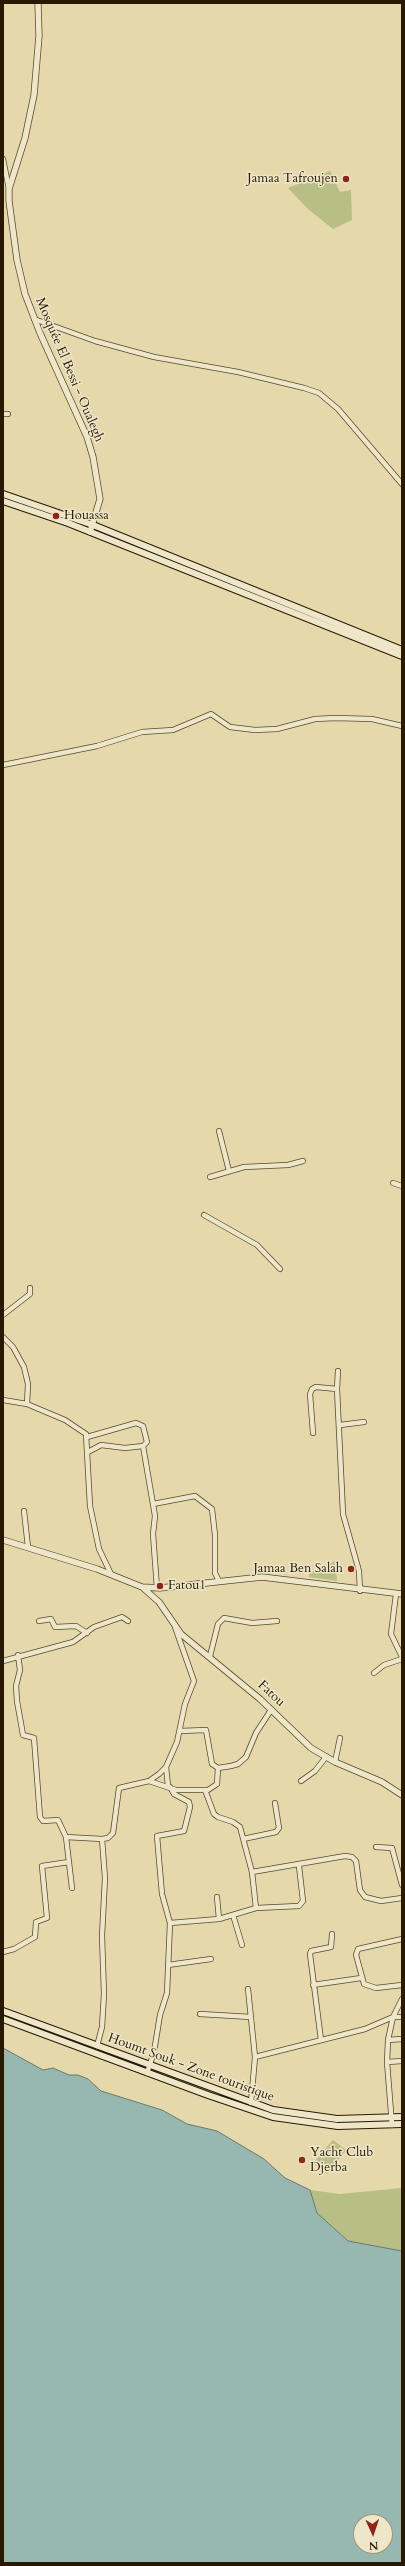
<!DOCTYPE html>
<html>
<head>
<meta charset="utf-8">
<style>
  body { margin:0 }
  #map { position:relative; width:405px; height:2566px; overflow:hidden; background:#e5d8aa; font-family:Cardo,serif }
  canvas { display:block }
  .frame { position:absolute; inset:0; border:4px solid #291903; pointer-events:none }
  .north { position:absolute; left:353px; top:2514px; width:40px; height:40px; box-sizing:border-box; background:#eee6c8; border:1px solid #9f9479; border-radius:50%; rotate:177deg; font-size:11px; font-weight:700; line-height:16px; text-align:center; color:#291903 }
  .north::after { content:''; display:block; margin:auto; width:14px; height:18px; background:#8f2418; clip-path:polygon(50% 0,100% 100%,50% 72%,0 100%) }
</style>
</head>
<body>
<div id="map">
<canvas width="405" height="2566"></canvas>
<div class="frame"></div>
<div class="north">N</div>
</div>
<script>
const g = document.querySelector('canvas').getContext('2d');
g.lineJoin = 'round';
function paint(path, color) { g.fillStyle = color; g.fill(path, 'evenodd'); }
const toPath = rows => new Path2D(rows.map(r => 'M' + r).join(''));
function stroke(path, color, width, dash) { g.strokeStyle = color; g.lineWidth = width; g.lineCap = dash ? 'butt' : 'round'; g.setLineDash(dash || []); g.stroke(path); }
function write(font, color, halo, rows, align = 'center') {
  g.font = font + ' Cardo,serif'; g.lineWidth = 3; g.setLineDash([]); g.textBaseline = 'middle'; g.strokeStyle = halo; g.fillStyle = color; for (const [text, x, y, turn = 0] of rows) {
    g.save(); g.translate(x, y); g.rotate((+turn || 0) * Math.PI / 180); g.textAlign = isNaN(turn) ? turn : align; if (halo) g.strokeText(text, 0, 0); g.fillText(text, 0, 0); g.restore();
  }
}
const green = toPath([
  [330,171,340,192,351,190,352,220,333,229,308,209,288,188],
  [335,1561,337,1581,309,1577,309,1573],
  [333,2140,346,2150,327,2174,313,2163],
  [402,2188,402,2251,348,2241,317,2213,310,2190,340,2194]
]);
const water = toPath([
  [3,2048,43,2070,53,2068,69,2075,78,2075,88,2079,101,2091,162,2110,187,2124,217,2131,264,2159,285,2178,310,2190,317,2213,348,2241,402,2251,402,2563,3,2563,3,2048],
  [361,2522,385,2522,385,2546,361,2546,361,2522]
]);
const minor = toPath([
  [3,159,9,189],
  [34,319,95,341,154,357,238,372,304,388,319,393,338,409,402,484],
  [3,414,8,414],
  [3,765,97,746,142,732,173,730,211,714,230,727,255,730,277,729,315,719,335,718,372,719,402,726],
  [219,1131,229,1171],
  [210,1177,244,1167,288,1165,303,1161],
  [393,1183,402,1186],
  [204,1215,257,1245,280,1269],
  [3,1315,30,1294,30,1288],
  [3,1337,13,1347,24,1367,28,1384,27,1404],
  [338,1371,337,1389,343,1514,359,1571,360,1591],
  [3,1400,27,1404,65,1420,86,1434,90,1506,99,1549,111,1574],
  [340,1425,364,1422],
  [313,1433,310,1394,312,1389,316,1387,337,1389],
  [87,1437,136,1423,143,1426,147,1442,143,1446,155,1516,153,1534,157,1588],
  [88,1452,101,1445,125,1448,143,1446],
  [153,1504,195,1496,212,1509,215,1535,215,1573,219,1581],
  [24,1511,28,1547],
  [396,1594,391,1634,402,1657],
  [39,1621,51,1619,55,1627,76,1626,87,1633],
  [18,1655,20,1670,16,1686,17,1701,23,1735,34,1738,40,1817,43,1821,58,1820,66,1837,72,1888],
  [210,1656,218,1624,224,1618,252,1623,277,1621],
  [3,1661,73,1642,94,1627,122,1617,128,1621],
  [374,1673,384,1665,402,1659],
  [180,1731,206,1730,212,1764,218,1768,231,1766,238,1764,246,1757,256,1733,271,1710],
  [335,1762,340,1738],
  [166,1767,168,1786],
  [149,1781,176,1790,208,1790,217,1784,218,1768],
  [301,1781,315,1771,326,1757],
  [205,1790,214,1814,218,1817,233,1822,240,1827,252,1872,256,1908],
  [66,1837,102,1839],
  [243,1839,276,1832,279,1828,275,1803],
  [376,1847,392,1848,402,1885],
  [252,1872,345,1856,352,1857,356,1861,360,1890,365,1897,381,1901,402,1898],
  [217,1897,219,1919],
  [233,1915,242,1945],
  [170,1923,219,1919,256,1908,299,1906,303,1901,299,1866],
  [402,1939,358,1949,356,1955,364,1984,376,1988,402,1985],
  [3,1952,14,1949,35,1937,36,1922,47,1918,42,1866,69,1862],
  [168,1965,211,1959],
  [313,1985,361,1978],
  [248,1989,255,2057,251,2103],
  [200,2014,251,2017],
  [321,2040,310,1954,311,1951,331,1947,332,1934],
  [388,2040,402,2039],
  [97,2046,102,2027,104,1994,102,1936,105,1878,102,1839,108,1838,113,1833,119,1788,149,1781,159,1774,166,1767,177,1742,185,1704,194,1681,175,1627],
  [255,2057,365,2029,393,2017,402,2017],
  [387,2062,402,2061],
  [147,2073,154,2052,160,2015,167,1993,170,1923,162,1894,157,1836,184,1831,190,1807,189,1802,174,1794,170,1787],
  [392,2125,387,2062,388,2040,393,2017,402,1999]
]);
const tertiary = toPath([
  [38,3,39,36,34,95,25,138,9,189,9,201,17,260,25,294,40,333,87,437,93,457,100,499,90,532],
  [3,1540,97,1569,142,1587,160,1588,262,1577,402,1594],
  [142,1587,159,1602,181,1634,260,1699,311,1748,335,1762,382,1782,402,1795]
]);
const secondary = toPath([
  [3,494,93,525,402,650],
  [3,501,68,523,402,656],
  [3,2011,273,2110,337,2119,402,2117],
  [3,2019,208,2095,273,2117,338,2126,402,2124]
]);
const markers = [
  [346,179,4,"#8f2418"],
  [56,516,4,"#8f2418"],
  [351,1569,4,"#8f2418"],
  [160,1586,4,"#8f2418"],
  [302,2160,4,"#8f2418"]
];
const poiNames = [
  ["Jamaa Tafroujen",338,179,"right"],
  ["Houassa",64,516],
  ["Jamaa Ben Salah",343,1569,"right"],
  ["Fatou1",168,1586],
  ["Yacht Club",310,2153],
  ["Djerba",310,2168]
];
const streetNames = [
  ["Mosquée El Bessi - Oualegh",69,370,67],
  ["Fatou",271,1694,43],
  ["Houmt Souk - Zone touristique",191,2068,20]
];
paint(green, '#b7be86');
paint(water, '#97b8b0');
stroke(water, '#6b786b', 1);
stroke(minor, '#58492d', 6);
stroke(tertiary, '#58492d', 7);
stroke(secondary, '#291903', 8);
stroke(minor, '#eee6c8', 4.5);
stroke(tertiary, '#eee6c8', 5.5);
stroke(secondary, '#eee6c8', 6);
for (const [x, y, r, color] of markers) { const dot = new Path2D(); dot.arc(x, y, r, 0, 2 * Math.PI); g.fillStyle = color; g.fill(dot); stroke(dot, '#eee6c8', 1.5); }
write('13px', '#291903', '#eee6c8', poiNames, 'left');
write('13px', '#291903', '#eee6c8', streetNames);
</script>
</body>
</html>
